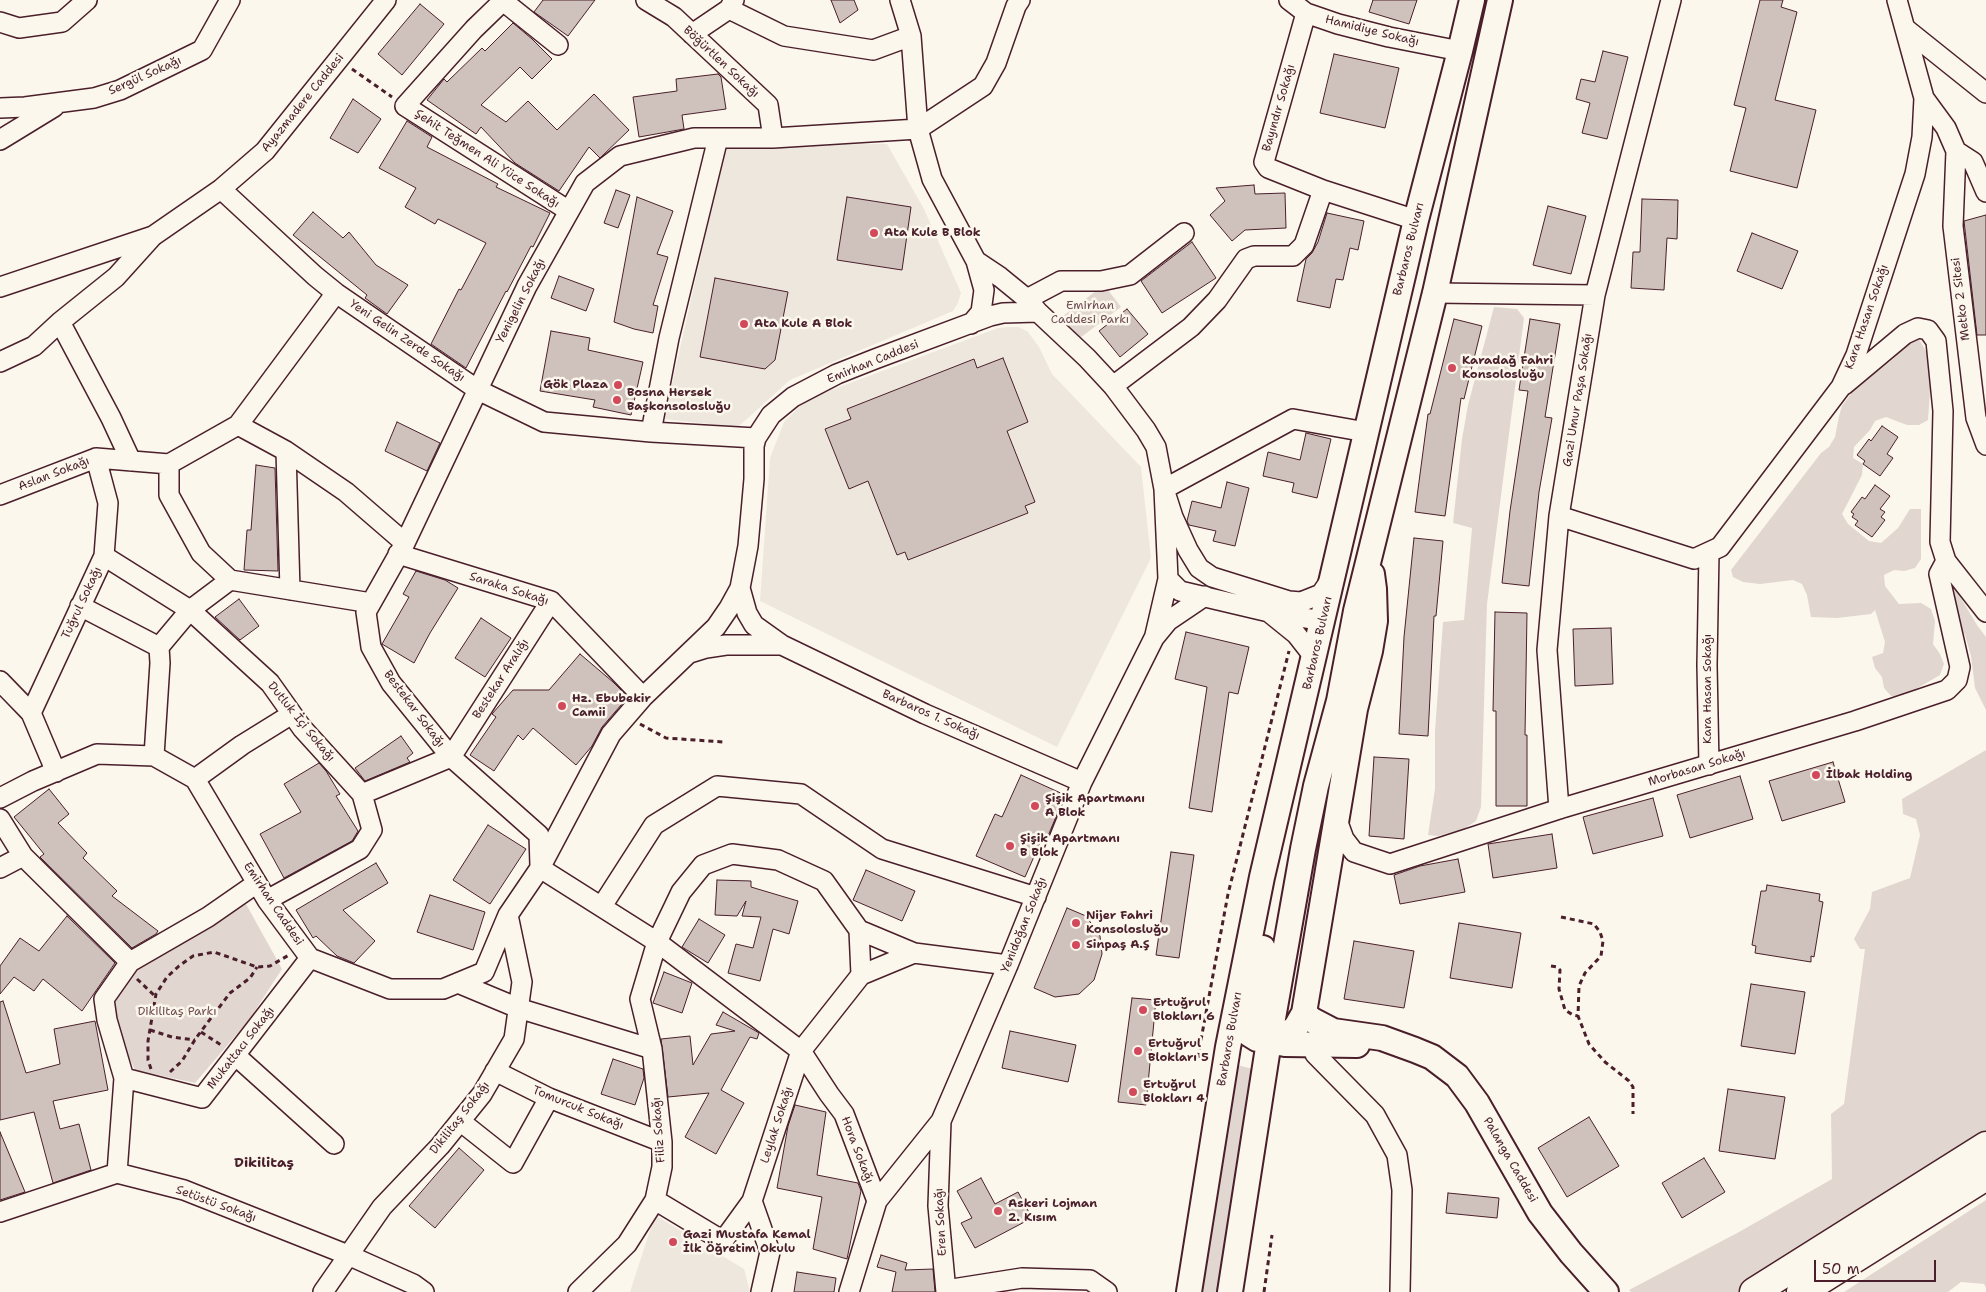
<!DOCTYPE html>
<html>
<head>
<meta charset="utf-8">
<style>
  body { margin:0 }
  #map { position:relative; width:1986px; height:1292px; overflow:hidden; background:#fbf7ec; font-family:"Shantell Sans",sans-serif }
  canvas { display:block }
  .scale { position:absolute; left:1814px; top:1260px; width:122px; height:22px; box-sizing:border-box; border:2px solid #4a1f2b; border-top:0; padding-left:6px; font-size:15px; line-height:18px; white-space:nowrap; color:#4a1f2b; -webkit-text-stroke:4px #fbf7ec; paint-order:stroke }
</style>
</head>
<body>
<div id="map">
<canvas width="1986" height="1292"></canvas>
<div class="scale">50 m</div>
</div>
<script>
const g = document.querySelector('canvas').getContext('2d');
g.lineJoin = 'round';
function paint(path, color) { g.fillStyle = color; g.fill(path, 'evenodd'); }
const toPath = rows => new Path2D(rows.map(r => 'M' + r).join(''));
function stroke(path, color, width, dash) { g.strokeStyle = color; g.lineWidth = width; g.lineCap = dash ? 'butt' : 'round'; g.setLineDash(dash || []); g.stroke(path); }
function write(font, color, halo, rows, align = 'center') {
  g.font = font + ' "Shantell Sans",sans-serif'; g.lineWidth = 5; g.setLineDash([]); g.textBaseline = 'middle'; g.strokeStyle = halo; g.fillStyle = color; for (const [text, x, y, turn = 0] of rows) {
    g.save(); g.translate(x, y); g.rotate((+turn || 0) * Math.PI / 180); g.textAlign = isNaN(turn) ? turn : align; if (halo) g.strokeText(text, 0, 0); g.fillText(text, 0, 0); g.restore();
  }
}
const built = toPath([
  [887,144,924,209,961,293,958,303,953,311,790,380,738,427,664,419,726,145],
  [1010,327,1019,327,1028,332,1039,347,1052,374,1141,467,1151,558,1057,747,760,601,770,458,784,422,807,399,998,328],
  [655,1215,744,1269,750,1292,630,1292]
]);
const green = toPath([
  [1104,285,1121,307,1076,341,1059,319],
  [1494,307,1517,309,1524,318,1487,604,1481,807,1476,821,1462,830,1438,836,1428,835,1435,789,1435,731,1443,622,1464,620,1472,528,1453,523,1462,439,1468,405],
  [1919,339,1927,353,1931,377,1928,420,1919,425,1907,425,1886,417,1875,421,1870,430,1854,447,1853,458,1863,464,1862,475,1842,514,1848,524,1869,541,1881,543,1898,528,1910,509,1921,509,1921,559,1915,568,1904,571,1894,570,1884,575,1885,586,1899,604,1921,603,1931,609,1935,621,1933,644,1940,654,1944,664,1940,675,1902,697,1891,696,1884,688,1882,677,1875,668,1872,657,1883,653,1885,642,1875,610,1871,614,1837,618,1811,617,1807,595,1802,584,1793,580,1760,584,1743,582,1733,577,1731,570,1821,453,1829,447,1835,437,1839,416,1842,406,1855,388,1893,359,1908,341],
  [1947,580,1956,590,1977,625,1986,637,1986,710,1975,688,1971,656,1965,635,1959,625],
  [1986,750,1986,1138,1743,1292,1631,1292,1629,1290,1739,1232,1832,1179,1831,1114,1844,1104,1865,949,1860,949,1854,939,1870,909,1872,892,1910,878,1920,835,1916,819,1903,814,1902,799],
  [246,904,282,969,249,1020,195,1083,135,1070,108,1015,130,967],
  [1237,1065,1253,1069,1218,1292,1201,1292],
  [1986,1200,1986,1288,1984,1284,1961,1282,1948,1292,1844,1292]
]);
const building = toPath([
  [543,0,595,0,568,36,534,12,543,0],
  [831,0,854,0,858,10,840,23,831,0],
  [1373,0,1417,0,1409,24,1369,12,1373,0],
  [1760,0,1783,0,1781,7,1797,12,1775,100,1816,110,1797,188,1730,171,1746,108,1734,105,1760,0],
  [420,4,444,24,402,75,378,54,420,4],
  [513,23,532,39,552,59,532,79,520,67,481,105,506,122,528,101,557,130,594,94,629,130,600,158,589,147,559,191,515,163,481,127,476,134,427,100,444,79,447,82,482,48,485,51,513,23],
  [1603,51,1628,57,1607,139,1582,133,1590,103,1576,99,1581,79,1595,82,1603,51],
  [1334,54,1399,68,1385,128,1320,113,1334,54],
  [718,74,721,77,726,109,682,115,684,129,639,137,633,97,677,91,676,79,718,74],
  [353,99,381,119,358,153,330,138,353,99],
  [407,121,432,137,427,147,498,184,496,187,550,213,533,247,531,246,507,292,506,291,466,368,431,344,459,289,461,290,486,243,438,219,435,224,405,207,416,188,379,168,407,121],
  [1254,185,1255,194,1285,193,1286,228,1245,230,1232,241,1210,215,1225,201,1216,188,1254,185],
  [616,190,630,195,618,228,604,223,616,190],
  [637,197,673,211,657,254,668,257,653,305,658,306,653,333,634,329,614,322,637,197],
  [847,197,911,207,902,270,837,260,847,197],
  [1642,199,1678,200,1677,239,1667,238,1664,290,1631,288,1633,252,1640,252,1642,199],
  [1548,206,1586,216,1571,274,1533,265,1548,206],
  [313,212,343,238,349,232,376,265,408,285,387,314,365,298,367,295,293,235,313,212],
  [1327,213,1364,221,1358,250,1350,248,1343,280,1336,279,1330,308,1297,301,1306,259,1312,253,1318,242,1327,213],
  [1986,215,1986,335,1977,335,1964,221,1986,215],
  [1752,233,1798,251,1782,289,1737,271,1752,233],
  [1192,242,1216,278,1162,313,1141,281,1192,242],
  [559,276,594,289,586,311,551,298,559,276],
  [715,278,788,292,775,360,765,369,700,357,715,278],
  [1127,309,1148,334,1120,357,1099,331,1127,309],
  [1454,319,1482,326,1464,399,1461,398,1445,516,1415,512,1428,414,1430,414,1454,319],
  [1530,319,1560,324,1545,417,1552,418,1539,492,1529,586,1502,583,1510,511,1528,391,1519,390,1530,319],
  [551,331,590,338,588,350,643,362,631,415,593,407,595,400,540,391,551,331],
  [1003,358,1028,422,1007,431,1035,502,1025,506,1028,513,908,560,905,552,897,555,868,481,849,489,825,429,851,419,847,409,974,359,977,368,1003,358],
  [397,422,440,443,427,471,385,451,397,422],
  [1882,426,1898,437,1887,454,1893,458,1880,476,1863,464,1865,461,1857,455,1869,439,1871,441,1882,426],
  [1306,433,1331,439,1317,498,1292,492,1294,483,1263,476,1268,452,1300,460,1306,433],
  [256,465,275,468,278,571,244,570,247,530,251,530,256,465],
  [1227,482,1249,488,1235,546,1213,541,1216,531,1189,525,1187,521,1192,501,1221,508,1227,482],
  [1875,485,1890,496,1880,509,1885,512,1881,517,1885,520,1872,537,1855,525,1858,521,1852,517,1854,514,1851,512,1862,497,1865,499,1875,485],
  [1414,538,1443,541,1436,616,1434,616,1428,736,1399,734,1404,637,1414,538],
  [416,571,445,580,458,588,430,633,414,663,382,644,409,597,403,594,416,571],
  [239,599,259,626,240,640,215,617,239,599],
  [1495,612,1527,613,1525,735,1527,735,1527,806,1496,806,1496,711,1493,711,1495,612],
  [481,618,511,638,485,677,455,658,481,618],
  [1611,628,1613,684,1575,686,1573,629,1611,628],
  [1186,632,1249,647,1238,694,1229,692,1212,812,1189,808,1207,687,1175,679,1186,632],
  [580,654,613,682,628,697,602,727,592,746,576,765,533,728,523,740,518,735,494,771,470,755,496,717,492,714,513,690,549,690,580,654],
  [401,736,413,753,407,758,410,762,365,781,355,768,401,736],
  [1374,757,1409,759,1404,839,1369,836,1374,757],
  [1833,762,1845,802,1782,821,1769,781,1833,762],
  [319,763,326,771,340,794,336,796,358,831,352,841,284,878,260,834,301,812,284,784,319,763],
  [1021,775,1065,795,1048,836,1044,834,1025,877,976,856,995,814,1002,817,1021,775],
  [1740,776,1753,819,1690,838,1677,795,1740,776],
  [49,789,69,814,58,823,87,853,83,858,117,891,112,896,158,931,156,934,132,948,40,857,44,854,14,817,49,789],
  [1653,798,1663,836,1593,854,1583,817,1653,798],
  [488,825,526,849,490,904,453,880,488,825],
  [1552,834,1557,868,1493,878,1488,844,1552,834],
  [1171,852,1194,855,1179,958,1156,955,1171,852],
  [1458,859,1465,892,1400,904,1394,875,1420,866,1458,859],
  [376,863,388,883,343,910,375,941,354,963,337,956,316,936,313,938,296,910,376,863],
  [866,870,915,891,902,921,853,900,866,870],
  [717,880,751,881,751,887,798,901,789,934,773,929,760,981,728,973,736,944,753,948,761,917,742,916,746,901,737,916,715,915,717,880],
  [1767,885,1820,894,1819,901,1823,902,1814,957,1811,956,1811,962,1755,953,1756,946,1752,945,1761,891,1766,891,1767,885],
  [430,895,485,912,473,950,417,932,430,895],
  [1067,908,1086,916,1100,936,1102,954,1094,980,1079,994,1055,997,1034,988,1067,908],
  [67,916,115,963,82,1011,43,979,34,991,14,977,0,994,0,966,20,938,39,951,67,916],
  [699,919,725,935,708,963,682,947,699,919],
  [1459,923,1521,933,1512,988,1450,978,1459,923],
  [1354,941,1414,951,1404,1008,1344,999,1354,941],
  [664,972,692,983,682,1013,653,1003,664,972],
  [1751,984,1805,992,1795,1054,1741,1046,1751,984],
  [1132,998,1156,1000,1146,1105,1118,1102,1132,998],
  [3,1001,26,1073,60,1064,54,1029,95,1021,108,1090,53,1101,60,1129,79,1124,91,1170,53,1183,34,1112,0,1120,0,1002,3,1001],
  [723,1012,759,1033,757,1039,750,1037,721,1090,744,1103,716,1154,685,1137,709,1093,668,1097,661,1039,690,1036,693,1065,711,1034,735,1031,716,1025,723,1012],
  [1010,1031,1076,1045,1068,1082,1002,1068,1010,1031],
  [613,1059,643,1069,644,1078,635,1105,601,1094,613,1059],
  [1728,1089,1785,1097,1775,1159,1719,1151,1728,1089],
  [795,1105,826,1112,817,1175,858,1183,861,1191,847,1259,813,1249,822,1197,777,1188,788,1126,795,1105],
  [1589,1117,1619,1166,1567,1197,1538,1148,1589,1117],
  [0,1132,25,1192,0,1200,0,1132],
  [459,1148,484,1170,435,1228,409,1206,459,1148],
  [1704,1158,1725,1192,1682,1218,1662,1183,1704,1158],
  [981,1178,995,1204,1018,1192,1032,1218,975,1248,961,1223,972,1218,957,1191,981,1178],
  [1448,1193,1499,1198,1497,1218,1446,1213,1448,1193],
  [881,1255,907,1263,905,1270,933,1269,935,1292,892,1292,896,1272,877,1267,881,1255],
  [797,1272,836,1278,834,1292,794,1292,797,1272]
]);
const path = toPath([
  [352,69,392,97],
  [640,724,666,738,724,742],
  [1561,917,1594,924,1600,932,1603,941,1601,956,1585,973,1579,986,1578,1016,1589,1044,1605,1062,1629,1081,1633,1087,1633,1114],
  [1551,966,1557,967,1560,970,1559,989,1565,1010,1573,1015,1578,1016],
  [137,979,156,997],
  [150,1030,172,1037,195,1040],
  [201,1032,221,1045],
  [1209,1057,1198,1056,1228,894,1289,651],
  [151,1069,148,1060,148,1041,156,994,167,977,179,966,193,956,214,952,257,967,270,966,289,955],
  [170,1072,182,1061,196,1038,230,993,250,978,257,967],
  [1264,1292,1272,1235]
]);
const minor = toPath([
  [504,0,474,29,405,106,569,211],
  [646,0,674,17,768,105,773,138],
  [900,0,911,36,918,129,932,179,976,261,984,290,981,312,971,324],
  [1289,0,1306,13,1338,24,1389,37,1460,51],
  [503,1,558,45],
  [729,9,784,36,873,50,911,36],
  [0,22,19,28,62,22,87,0],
  [1906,29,1986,93],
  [692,34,729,9,734,0],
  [1924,98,1946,128,1956,151,1953,226,1976,418,1986,445],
  [0,108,25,107,94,98,120,90,202,50,230,0],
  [0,140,54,107],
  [1956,151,1973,162,1986,192],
  [221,189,315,276,336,293,478,390,544,422,651,432,756,438],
  [1323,190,1416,220],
  [976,261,1000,277,1027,299,1038,312,1087,358,1113,386,1146,430,1156,447,1164,489,1168,579,1155,635],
  [0,287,153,236],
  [1435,293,1595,295],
  [1027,299,1061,281,1101,281,1130,275,1184,233],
  [60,322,111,418,131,461],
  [0,362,34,346,60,322,116,277,153,236,221,189,265,151,386,0],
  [1844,385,1905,334,1918,328,1928,330,1936,341,1943,411,1940,542,1946,561,1986,612],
  [1113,386,1191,327,1217,300,1246,259,1254,256,1293,256,1304,245,1323,190,1268,168,1264,162,1306,13],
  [238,425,286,451,346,492,405,543],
  [651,432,669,338,718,138],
  [286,451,290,590],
  [0,495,96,458,169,464],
  [1559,516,1694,559,1720,547,1841,387,1856,355,1915,174,1922,137,1924,98,1897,0],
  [1709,552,1707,665,1709,765],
  [398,554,551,601,643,697],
  [104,556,190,610,270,683,302,728,362,794,372,830,360,849,267,900],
  [1332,578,1321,594,1301,602,1289,601,1212,577,1199,568,1188,550,1173,517,1164,489,1293,419,1366,432],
  [1168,579,1180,591,1269,612,1323,621],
  [230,580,201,553,169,495,169,464,238,425,336,293],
  [740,588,747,613,754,625,782,645,925,714,1082,782],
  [80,606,159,647],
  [1270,613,1296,634,1314,657],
  [690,653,706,648,726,645,781,645],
  [0,681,31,713,56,772],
  [31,713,104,556,108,503,96,458],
  [154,756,160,663,159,647,190,610,230,580,371,603],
  [195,779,242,745,292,714],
  [362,794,451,757,551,601],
  [0,798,33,781,97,754,154,756,195,779,267,900,310,958,390,989,443,989,484,972,508,915,540,868,611,734,643,697,716,627,729,608,740,588,748,546,754,479,754,446,756,438,771,415,793,397,837,374,875,359,990,316,1003,313,1038,312],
  [1559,809,1547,650,1559,516,1595,295,1671,0],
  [1336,817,1344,839,1354,852,1390,864,1559,809,1855,721,1947,690,1957,680,1960,667,1939,574,1946,561],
  [0,819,23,856,130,962],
  [540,866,539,835,451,757,391,683,371,647,366,612,405,543,527,286,585,183,620,156,694,138,773,138,918,129,983,86,996,63,1016,6,1020,0],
  [0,868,23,856],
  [540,868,657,942,801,1051,829,1094,844,1114,877,1201],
  [602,906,654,825,717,786,801,794,882,849,1036,897],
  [859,930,914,953],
  [458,983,518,1008,652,1049],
  [1313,1046,1315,1054,1375,1115,1397,1155,1402,1190,1400,1292],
  [235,1055,334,1144],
  [495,1071,549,1098,662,1142],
  [124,1078,202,1098,310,958],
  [460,1121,513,1163,549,1098],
  [941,1121,938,1206,946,1292],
  [117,1173,124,1078,107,1020,104,999,130,962,208,917,257,883],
  [655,1200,723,1241,752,1201],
  [0,1212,117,1173,184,1190,348,1255,413,1284,424,1292],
  [946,1290,1022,1278,1090,1280,1107,1292],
  [323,1292,382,1207,440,1146,482,1094,514,1039,522,982,508,915],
  [578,1292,627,1244,655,1200,662,1167,662,1142,652,1049,640,999,657,942,681,892,703,865,732,854,778,860,824,881,859,930,861,975,914,953,1008,965],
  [761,1292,770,1252,752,1201,801,1051,861,975],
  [849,1292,877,1201,941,1121,1008,965,1082,782,1154,638,1168,621,1205,596]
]);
const major = toPath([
  [1263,948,1249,1026,1249,1034,1257,1039,1285,1044,1357,1045],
  [1304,1013,1312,1020,1333,1031,1382,1038,1415,1050,1432,1057,1457,1076,1477,1103,1540,1213,1571,1253,1606,1292],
  [1269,1041,1287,1035,1296,1027,1304,1013,1355,709,1370,651,1375,621,1374,589,1372,574],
  [1189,1292,1228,1047,1262,877,1416,220,1460,51,1472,0],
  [1230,1292,1269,1041,1303,849,1316,786,1339,701,1356,611,1435,293,1500,0]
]);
const highway = toPath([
  [1754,1292,1986,1146],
  [1801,1292,1986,1176]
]);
const markers = [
  [874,233,5,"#d1495b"],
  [744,324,5,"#d1495b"],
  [1452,368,5,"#d1495b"],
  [618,385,5,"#d1495b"],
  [617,400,5,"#d1495b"],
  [562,706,5,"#d1495b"],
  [1816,775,5,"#d1495b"],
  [1035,806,5,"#d1495b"],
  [1010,846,5,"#d1495b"],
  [1076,923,5,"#d1495b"],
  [1076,945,5,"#d1495b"],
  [1143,1010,5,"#d1495b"],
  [1138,1051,5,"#d1495b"],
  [1133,1092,5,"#d1495b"],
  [998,1211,5,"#d1495b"],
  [673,1242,5,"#d1495b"]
];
const streetNames = [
  ["Hamidiye Sokağı",1372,31,14],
  ["Böğürtlen Sokağı",721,62,43],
  ["Sergül Sokağı",145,76,-24],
  ["Ayazmadere Caddesi",303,103,-51],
  ["Bayındır Sokağı",1279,108,-74],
  ["Şehit Teğmen Ali Yüce Sokağı",487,159,33],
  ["Barbaros Bulvarı",1409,249,-76],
  ["Metko 2 Sitesi",1961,299,-97],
  ["Yenigelin Sokağı",521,301,-63],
  ["Kara Hasan Sokağı",1867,317,-71],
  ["Yeni Gelin Zerde Sokağı",407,341,34],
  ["Emirhan Caddesi",873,362,-22],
  ["Gazi Umur Paşa Sokağı",1578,400,-81],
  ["Aslan Sokağı",54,474,-21],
  ["Saraka Sokağı",509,589,18],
  ["Tuğrul Sokağı",82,603,-65],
  ["Barbaros Bulvarı",1318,643,-77],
  ["Bestekar Aralığı",501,679,-57],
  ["Kara Hasan Sokağı",1708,689,-90],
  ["Bestekar Sokağı",414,709,53],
  ["Barbaros 1. Sokağı",931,715,24],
  ["Dutluk İçi Sokağı",301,722,51],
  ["Morbasan Sokağı",1697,768,-17],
  ["Emirhan Caddesi",273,904,56],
  ["Yenidoğan Sokağı",1024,925,-68],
  ["Barbaros Bulvarı",1230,1039,-80],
  ["Mukattacı Sokağı",241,1048,-52],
  ["Tomurcuk Sokağı",578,1108,22],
  ["Dikilitaş Sokağı",460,1118,-52],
  ["Leylak Sokağı",777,1125,-72],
  ["Filiz Sokağı",659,1130,-94],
  ["Hora Sokağı",857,1150,69],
  ["Palanga Caddesi",1510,1160,60],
  ["Setüstü Sokağı",216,1204,20],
  ["Eren Sokağı",941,1222,-93]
];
const poiNames = [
  ["Ata Kule B Blok",884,233],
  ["Ata Kule A Blok",754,324],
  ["Karadağ Fahri",1462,361],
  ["Konsolosluğu",1462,375],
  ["Gök Plaza",608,385,"right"],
  ["Bosna Hersek",627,393],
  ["Başkonsolosluğu",627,407],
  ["Hz. Ebubekir",572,699],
  ["Camii",572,713],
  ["İlbak Holding",1826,775],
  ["Şişik Apartmanı",1045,799],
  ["A Blok",1045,813],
  ["Şişik Apartmanı",1020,839],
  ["B Blok",1020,853],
  ["Nijer Fahri",1086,916],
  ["Konsolosluğu",1086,930],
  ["Sinpaş A.Ş",1086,945],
  ["Ertuğrul",1153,1003],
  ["Blokları 6",1153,1017],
  ["Ertuğrul",1148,1044],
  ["Blokları 5",1148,1058],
  ["Ertuğrul",1143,1085],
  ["Blokları 4",1143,1099],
  ["Askeri Lojman",1008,1204],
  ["2. Kısım",1008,1218],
  ["Gazi Mustafa Kemal",683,1235],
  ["İlk Öğretim Okulu",683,1249]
];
const parkNames = [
  ["Emirhan",1090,306],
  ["Caddesi Parkı",1090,320],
  ["Dikilitaş Parkı",177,1012]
];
const neighbourhoodNames = [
  ["Dikilitaş",264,1163]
];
paint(built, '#eee7de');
paint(green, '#e2d7d0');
paint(building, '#cfc2bc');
stroke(building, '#4a1f2b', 1);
stroke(minor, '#4a1f2b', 22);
stroke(major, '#4a1f2b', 28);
stroke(highway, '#4a1f2b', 31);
stroke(path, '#4a1f2b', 3, [5, 4]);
stroke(minor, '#fbf7ec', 19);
stroke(major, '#fbf7ec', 24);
stroke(highway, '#fbf7ec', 28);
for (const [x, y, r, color] of markers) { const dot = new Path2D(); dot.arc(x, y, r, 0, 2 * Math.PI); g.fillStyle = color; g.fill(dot); stroke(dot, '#fbf7ec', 2); }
write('12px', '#4a1f2b', '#fbf7ec', streetNames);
write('bold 12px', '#4a1f2b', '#fbf7ec', poiNames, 'left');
write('12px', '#704d54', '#fbf7ec', parkNames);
write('bold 14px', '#4a1f2b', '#fbf7ec', neighbourhoodNames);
</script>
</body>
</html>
